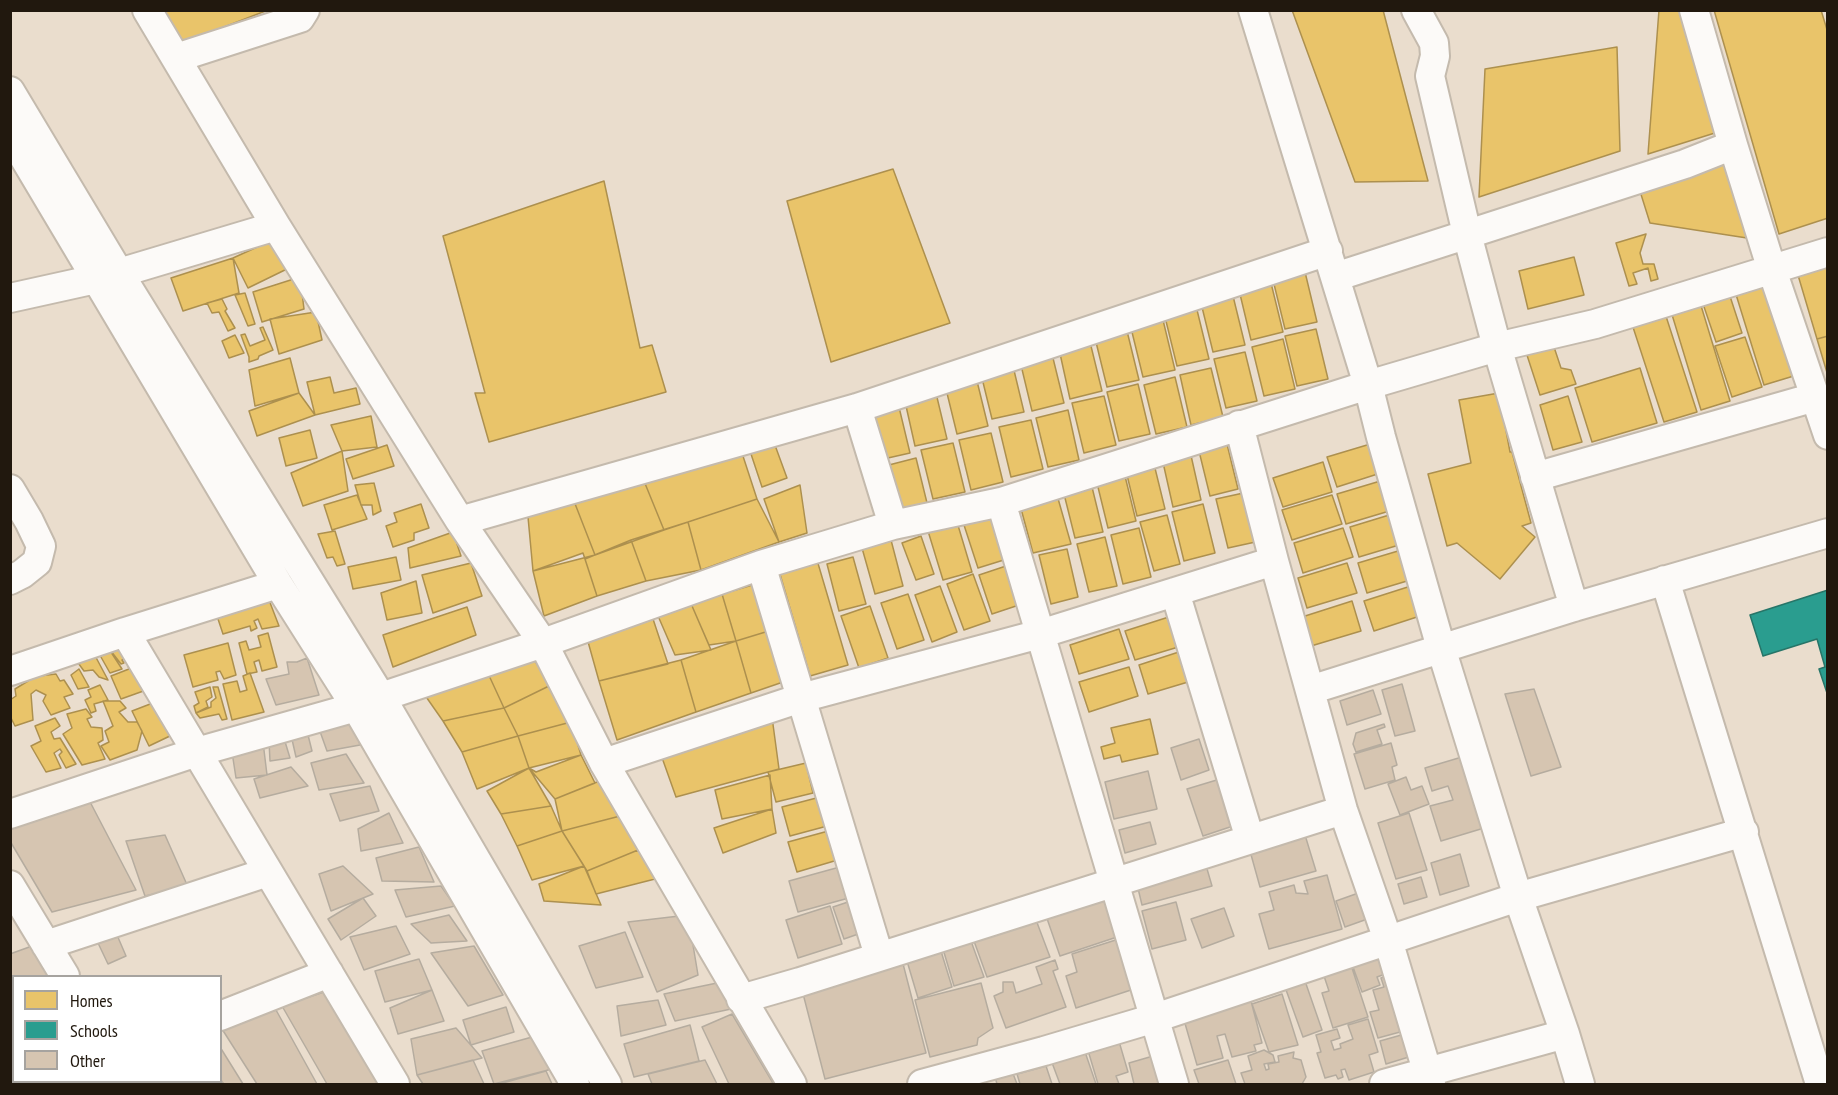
<!DOCTYPE html>
<html>
<head>
<meta charset="utf-8">
<style>
  body { margin:0 }
  #map { position:relative; width:1838px; height:1095px; overflow:hidden; background:#eaddcd; font-family:"PT Sans Narrow",sans-serif }
  canvas { display:block }
  .frame { position:absolute; inset:0; border:12px solid #21180e; pointer-events:none }
  .legend { position:absolute; left:12px; top:975px; width:210px; height:108px; box-sizing:border-box; background:#fff; border:2px solid #a6a39f; margin:0; padding:8px 10px; list-style:none; font-size:18px; color:#21180e }
  .legend li { display:flex; align-items:center; gap:12px; height:30px }
  .legend b { width:30px; border:2px solid #a6a39f }
</style>
</head>
<body>
<div id="map">
<canvas width="1838" height="1095"></canvas>
<div class="frame"></div>
<ul class="legend">
<li><b style="height:16px;background:#e9c46a"></b>Homes</li>
<li><b style="height:16px;background:#2a9d8f"></b>Schools</li>
<li><b style="height:16px;background:#d6c5b1"></b>Other</li>
</ul>
</div>
<script>
const g = document.querySelector('canvas').getContext('2d');
g.lineJoin = 'round';
function paint(path, color) { g.fillStyle = color; g.fill(path, 'evenodd'); }
const toPath = rows => new Path2D(rows.map(r => 'M' + r).join(''));
function stroke(path, color, width, dash) { g.strokeStyle = color; g.lineWidth = width; g.lineCap = dash ? 'butt' : 'round'; g.setLineDash(dash || []); g.stroke(path); }
const homes = toPath([
  [161,10,268,10,183,43,161,10],
  [1292,10,1383,10,1428,181,1355,182,1292,10],
  [1659,10,1684,10,1718,132,1648,154,1659,10],
  [1714,10,1821,10,1828,33,1828,218,1779,234,1714,10],
  [1617,47,1620,151,1479,197,1485,69,1617,47],
  [1726,160,1747,238,1650,223,1639,188,1726,160],
  [893,169,950,323,831,362,787,201,893,169],
  [604,181,640,348,652,345,666,392,489,442,475,393,485,393,443,236,604,181],
  [1646,234,1640,253,1643,264,1654,264,1658,279,1651,281,1648,268,1633,273,1637,284,1629,286,1616,243,1646,234],
  [277,238,291,267,248,288,233,258,277,238],
  [1828,255,1828,336,1817,339,1795,265,1828,255],
  [1574,257,1584,295,1528,309,1519,271,1574,257],
  [233,258,239,293,183,311,171,278,233,258],
  [1305,272,1317,322,1285,329,1273,280,1305,272],
  [300,277,304,309,262,322,253,292,300,277],
  [1767,278,1797,375,1764,385,1734,288,1767,278],
  [1271,283,1283,332,1251,340,1239,290,1271,283],
  [1727,287,1742,333,1716,342,1700,295,1727,287],
  [245,293,255,324,248,326,235,295,245,293],
  [1233,296,1245,345,1213,352,1201,303,1233,296],
  [222,299,227,309,225,311,235,328,228,331,219,312,212,313,207,303,222,299],
  [1699,299,1730,401,1701,410,1670,308,1699,299],
  [1663,307,1697,412,1664,422,1630,318,1663,307],
  [1197,310,1209,359,1177,366,1165,317,1197,310],
  [316,312,322,340,279,354,270,319,316,312],
  [1163,320,1175,370,1143,377,1131,328,1163,320],
  [263,327,273,350,259,356,258,359,249,362,249,357,241,335,245,334,250,346,265,340,260,328,263,327],
  [1316,329,1328,379,1297,386,1285,336,1316,329],
  [1127,331,1139,380,1107,387,1095,338,1127,331],
  [235,335,244,353,229,358,222,341,235,335],
  [1828,336,1828,376,1817,339,1828,336],
  [1745,337,1762,387,1732,397,1715,346,1745,337],
  [1551,338,1561,368,1571,370,1576,384,1540,395,1524,346,1551,338],
  [1283,339,1295,389,1264,396,1252,347,1283,339],
  [1090,342,1102,391,1070,399,1059,349,1090,342],
  [1245,352,1257,401,1226,408,1214,359,1245,352],
  [1052,354,1064,403,1032,411,1020,361,1052,354],
  [290,358,299,393,255,406,249,370,290,358],
  [1012,362,1024,412,992,419,980,370,1012,362],
  [1211,368,1223,417,1191,425,1180,375,1211,368],
  [1640,368,1657,423,1592,442,1575,388,1640,368],
  [330,377,334,393,356,388,360,404,315,415,307,382,330,377],
  [976,377,988,426,957,434,945,385,976,377],
  [1175,377,1187,427,1156,434,1144,385,1175,377],
  [1138,384,1150,434,1119,441,1107,392,1138,384],
  [935,389,947,439,915,446,904,397,935,389],
  [299,393,315,415,257,436,249,411,299,393],
  [1499,393,1510,452,1512,452,1531,523,1522,526,1535,537,1500,579,1457,543,1447,546,1428,474,1471,463,1459,400,1499,393],
  [1104,396,1116,445,1084,453,1072,403,1104,396],
  [1568,396,1582,442,1553,450,1540,405,1568,396],
  [898,403,910,453,879,460,867,410,898,403],
  [1068,410,1079,460,1048,467,1036,418,1068,410],
  [371,416,377,447,342,451,331,425,371,416],
  [1031,420,1043,469,1011,477,999,427,1031,420],
  [310,430,317,458,286,466,279,438,310,430],
  [991,433,1003,482,971,490,959,440,991,433],
  [772,437,787,478,762,487,748,445,772,437],
  [1226,440,1238,489,1210,496,1198,447,1226,440],
  [1377,442,1387,471,1337,487,1327,457,1377,442],
  [953,443,965,492,933,499,921,450,953,443],
  [387,445,394,466,353,479,346,459,387,445],
  [741,450,757,499,664,530,644,481,741,450],
  [342,451,348,491,303,506,291,473,342,451],
  [1190,451,1201,500,1173,507,1162,458,1190,451],
  [916,458,928,507,897,515,885,466,916,458],
  [1153,460,1165,509,1137,516,1125,467,1153,460],
  [1323,462,1332,492,1283,507,1273,478,1323,462],
  [1124,472,1136,521,1108,528,1096,479,1124,472],
  [1387,479,1396,509,1346,524,1337,494,1387,479],
  [644,481,664,530,595,555,572,496,644,481],
  [374,483,381,511,373,515,372,505,361,505,355,485,374,483],
  [1091,483,1103,532,1075,538,1063,490,1091,483],
  [800,485,807,533,779,542,764,499,800,485],
  [1248,492,1260,541,1228,548,1216,499,1248,492],
  [357,495,367,519,332,530,324,505,357,495],
  [1057,495,1071,544,1033,553,1020,505,1057,495],
  [1332,495,1342,524,1292,540,1282,510,1332,495],
  [572,496,595,555,533,571,528,517,572,496],
  [757,499,779,542,701,570,688,522,757,499],
  [421,504,429,528,414,533,414,540,393,547,386,526,397,522,394,513,421,504],
  [1203,504,1215,553,1184,561,1172,512,1203,504],
  [992,512,1007,559,978,568,963,522,992,512],
  [1399,512,1409,542,1359,557,1350,527,1399,512],
  [1167,515,1180,564,1154,571,1140,522,1167,515],
  [688,522,701,570,646,581,631,540,688,522],
  [957,522,972,572,943,580,928,531,957,522],
  [1139,528,1151,577,1123,584,1111,535,1139,528],
  [1343,528,1353,557,1303,573,1294,543,1343,528],
  [335,531,345,564,337,566,333,557,327,558,318,534,335,531],
  [453,532,461,556,410,568,408,548,453,532],
  [921,536,934,574,916,580,902,543,921,536],
  [1105,537,1117,586,1089,592,1077,544,1105,537],
  [631,540,646,581,597,596,585,559,631,540],
  [891,540,903,586,875,594,862,548,891,540],
  [1408,548,1417,578,1367,593,1358,563,1408,548],
  [1067,549,1078,597,1051,604,1039,555,1067,549],
  [583,553,597,596,544,616,533,571,583,553],
  [396,557,401,580,353,589,348,567,396,557],
  [853,557,866,604,839,611,827,564,853,557],
  [817,560,848,665,810,676,779,571,817,560],
  [471,563,482,596,433,613,422,575,471,563],
  [1347,563,1357,593,1307,608,1298,578,1347,563],
  [1009,565,1022,604,992,614,979,575,1009,565],
  [973,574,990,621,964,630,947,584,973,574],
  [416,581,422,613,387,620,381,593,416,581],
  [759,583,772,630,736,641,722,594,759,583],
  [1414,585,1423,615,1374,631,1364,601,1414,585],
  [940,586,957,632,932,642,915,595,940,586],
  [722,594,736,641,709,645,689,599,722,594],
  [908,594,924,640,897,649,881,603,908,594],
  [689,599,711,650,675,655,655,609,689,599],
  [269,600,279,626,262,629,258,619,254,621,257,628,251,631,250,626,223,634,216,613,269,600],
  [1352,601,1361,631,1311,646,1302,617,1352,601],
  [870,606,888,658,859,668,841,616,870,606],
  [467,607,476,635,393,667,383,635,467,607],
  [1175,615,1185,645,1135,660,1125,631,1175,615],
  [652,616,668,664,599,681,585,631,652,616],
  [1119,629,1129,659,1079,674,1070,645,1119,629],
  [772,630,786,681,751,693,736,641,772,630],
  [268,633,277,667,262,671,259,660,254,662,257,672,247,674,239,643,246,641,249,650,261,647,258,636,268,633],
  [736,641,751,693,696,712,681,660,736,641],
  [228,643,236,675,224,679,220,671,216,672,218,680,193,687,184,655,228,643],
  [107,646,139,653,122,660,124,663,121,664,107,646],
  [107,646,122,669,110,673,97,650,107,646],
  [1188,649,1198,679,1148,694,1139,665,1188,649],
  [92,650,108,680,99,677,93,670,84,671,73,656,92,650],
  [529,652,551,685,504,708,486,669,529,652],
  [681,660,696,712,617,740,599,681,681,660],
  [127,662,149,689,121,699,111,676,129,669,127,662],
  [1129,667,1138,696,1089,712,1079,682,1129,667],
  [36,668,39,676,56,674,60,681,64,680,73,694,64,697,70,708,51,715,43,701,46,695,36,690,31,694,33,720,15,726,10,716,10,700,16,696,15,689,28,681,26,676,36,668],
  [79,669,89,687,78,689,71,675,79,669],
  [486,669,504,708,443,721,422,691,486,669],
  [250,673,264,712,232,720,223,684,237,681,240,692,247,690,243,676,250,673],
  [100,685,108,700,94,704,96,711,91,713,85,700,91,697,88,690,100,685],
  [551,685,571,722,518,736,504,708,551,685],
  [210,687,212,697,206,701,208,707,196,713,194,706,199,703,195,692,210,687],
  [213,687,218,687,227,719,222,720,219,714,200,718,196,713,211,707,211,702,216,698,213,687],
  [103,701,120,701,126,708,119,712,128,722,137,722,142,731,137,750,110,760,101,746,109,742,105,731,113,726,103,701],
  [158,701,172,735,149,746,132,711,158,701],
  [504,708,518,736,462,752,443,721,504,708],
  [86,709,92,717,87,719,91,727,102,728,103,740,98,743,105,759,82,765,63,734,72,728,67,714,86,709],
  [772,717,779,769,676,797,660,752,772,717],
  [55,718,60,726,51,732,54,739,60,738,76,764,66,768,59,755,62,752,60,749,54,753,61,768,46,772,31,746,41,741,35,726,55,718],
  [1150,719,1158,754,1122,762,1120,755,1104,759,1101,747,1115,743,1111,728,1150,719],
  [571,722,581,755,529,768,518,736,571,722],
  [518,736,529,768,477,789,462,752,518,736],
  [581,755,595,783,555,799,529,768,536,772,581,755],
  [806,763,813,793,776,802,768,772,806,763],
  [529,768,551,806,501,814,487,791,529,768],
  [770,775,772,809,722,819,715,790,770,775],
  [602,780,624,815,562,831,555,799,602,780],
  [824,796,831,825,790,836,782,807,824,796],
  [551,806,562,831,517,846,501,814,551,806],
  [772,809,776,833,723,853,714,828,772,809],
  [624,815,638,850,587,871,562,831,624,815],
  [832,830,841,859,797,872,788,842,832,830],
  [562,831,584,866,532,880,517,846,562,831],
  [638,850,655,879,596,894,587,871,638,850],
  [584,866,601,905,544,901,539,884,584,866]
]);
const schools = toPath([
  [1828,590,1828,696,1819,669,1825,667,1817,639,1763,656,1750,615,1828,590]
]);
const building = toPath([
  [307,658,319,695,276,705,266,679,289,674,287,662,297,662,307,658],
  [1402,684,1415,731,1395,736,1382,690,1402,684],
  [1534,689,1561,767,1531,776,1505,694,1534,689],
  [1373,690,1381,714,1347,725,1340,701,1373,690],
  [352,716,360,745,327,751,317,723,352,716],
  [1384,724,1385,727,1377,730,1382,744,1356,752,1353,744,1356,733,1384,724],
  [307,731,312,751,296,757,291,735,307,731],
  [283,735,290,758,270,761,269,741,283,735],
  [1199,739,1209,770,1181,780,1171,748,1199,739],
  [263,742,267,775,236,778,232,752,263,742],
  [1391,743,1397,765,1392,767,1395,780,1365,789,1354,754,1391,743],
  [346,754,364,783,319,790,311,763,346,754],
  [1472,754,1494,825,1441,841,1430,806,1453,800,1448,786,1432,791,1425,768,1472,754],
  [291,767,308,786,260,798,254,779,291,767],
  [1148,771,1157,809,1114,819,1105,782,1148,771],
  [1406,777,1411,790,1422,786,1429,804,1400,815,1388,784,1406,777],
  [1220,779,1236,825,1203,836,1187,789,1220,779],
  [370,786,379,811,340,821,330,794,370,786],
  [88,798,136,890,52,912,10,841,10,820,88,798],
  [389,813,403,843,361,851,358,829,389,813],
  [1409,813,1427,870,1396,879,1378,823,1409,813],
  [1150,822,1156,844,1125,853,1119,830,1150,822],
  [165,835,188,887,145,896,126,841,165,835],
  [1305,835,1316,871,1260,887,1250,851,1305,835],
  [419,847,434,882,382,881,376,858,419,847],
  [1460,854,1469,886,1440,895,1431,863,1460,854],
  [1205,862,1212,886,1142,905,1136,880,1205,862],
  [847,865,856,896,798,912,789,881,847,865],
  [343,866,373,894,331,911,319,874,343,866],
  [1327,875,1342,929,1269,949,1259,914,1274,910,1269,892,1294,885,1296,893,1308,894,1304,881,1327,875],
  [1421,877,1427,897,1404,904,1398,884,1421,877],
  [1113,884,1123,935,1060,956,1043,907,1113,884],
  [441,886,455,906,406,917,395,890,441,886],
  [1364,891,1373,917,1345,927,1336,901,1364,891],
  [363,898,376,916,341,940,328,919,363,898],
  [854,900,864,932,844,939,833,907,854,900],
  [1176,902,1186,940,1152,949,1142,911,1176,902],
  [830,906,842,944,798,958,786,920,830,906],
  [1224,908,1234,936,1202,948,1191,919,1224,908],
  [1033,912,1050,957,987,977,970,930,1033,912],
  [449,915,467,941,431,943,411,924,449,915],
  [688,915,698,975,657,992,628,922,688,915],
  [396,926,410,954,364,970,350,937,396,926],
  [967,930,984,977,954,986,940,939,967,930],
  [625,932,643,977,596,988,579,946,625,932],
  [117,935,126,956,108,964,98,943,117,935],
  [1125,937,1134,989,1076,1008,1066,976,1077,972,1072,954,1125,937],
  [937,938,952,987,918,998,904,951,937,938],
  [32,946,48,976,14,976,14,1077,10,1078,10,954,32,946],
  [474,946,503,995,468,1006,431,953,474,946],
  [1387,955,1393,971,1377,977,1380,985,1362,992,1353,967,1387,955],
  [901,956,926,1053,825,1079,800,982,901,956],
  [419,959,432,990,385,1002,375,971,419,959],
  [1055,960,1058,969,1053,971,1066,1007,1006,1028,994,996,1003,992,1003,982,1013,982,1016,993,1042,984,1036,967,1055,960],
  [1351,965,1368,1017,1333,1028,1322,993,1329,991,1323,973,1351,965],
  [1394,974,1400,1019,1397,1021,1400,1032,1378,1038,1370,1012,1379,1010,1373,990,1384,987,1381,978,1394,974],
  [1305,981,1322,1030,1303,1037,1285,987,1305,981],
  [717,983,731,1009,675,1021,664,994,717,983],
  [981,983,993,1028,978,1038,977,1045,930,1057,915,1000,981,983],
  [330,990,383,1084,327,1084,282,1006,330,990],
  [432,990,444,1021,398,1034,390,1008,432,990],
  [1282,994,1298,1045,1269,1052,1252,1004,1282,994],
  [658,1000,666,1025,621,1036,617,1006,658,1000],
  [1251,1001,1262,1043,1254,1045,1256,1051,1232,1057,1225,1034,1217,1036,1223,1058,1197,1065,1184,1020,1251,1001],
  [506,1007,514,1032,471,1045,463,1020,506,1007],
  [276,1010,317,1084,257,1084,222,1029,276,1010],
  [732,1014,773,1083,769,1084,729,1084,702,1027,732,1014],
  [1368,1019,1378,1052,1369,1055,1374,1072,1349,1080,1345,1069,1341,1070,1343,1077,1338,1079,1336,1075,1325,1078,1317,1053,1321,1052,1316,1035,1337,1029,1340,1038,1331,1041,1334,1050,1341,1048,1340,1044,1353,1039,1348,1025,1368,1019],
  [690,1025,699,1061,634,1077,624,1044,690,1025],
  [456,1028,482,1058,417,1075,411,1039,456,1028],
  [1412,1032,1412,1056,1386,1064,1380,1041,1412,1032],
  [532,1037,552,1069,494,1084,482,1051,532,1037],
  [1118,1038,1128,1072,1116,1076,1119,1084,1098,1084,1087,1047,1118,1038],
  [220,1047,243,1084,224,1084,220,1079,220,1047],
  [1084,1049,1096,1084,1060,1084,1051,1060,1084,1049],
  [1264,1050,1273,1055,1275,1062,1264,1064,1266,1070,1269,1069,1268,1064,1279,1062,1278,1056,1294,1052,1293,1058,1301,1060,1306,1077,1302,1084,1245,1084,1241,1073,1252,1070,1248,1056,1264,1050],
  [1160,1054,1168,1084,1134,1084,1129,1063,1160,1054],
  [473,1060,484,1084,423,1084,417,1075,473,1060],
  [705,1060,717,1084,652,1084,648,1074,705,1060],
  [1228,1060,1236,1084,1199,1084,1194,1070,1228,1060],
  [1046,1066,1052,1084,1020,1084,1017,1074,1046,1066],
  [546,1071,552,1084,499,1084,546,1071],
  [1012,1071,1017,1084,997,1084,995,1077,1012,1071],
  [73,1082,110,1082,112,1084,64,1084,73,1082],
  [148,1082,217,1082,218,1084,149,1084,148,1082]
]);
const minor = toPath([
  [147,10,276,226,460,521,543,643,604,763,792,1084],
  [1253,10,1368,385,1381,437,1441,648,1518,897,1565,1034,1580,1084],
  [1416,10,1434,43,1435,56,1430,76,1467,234,1497,347,1574,607],
  [1694,10,1733,145,1772,270,1828,435],
  [176,58,300,18,305,10],
  [10,91,119,273,381,697,607,1084],
  [10,134,278,584,356,707,575,1084],
  [119,273,276,226],
  [1335,277,1685,164,1733,145],
  [10,298,96,279],
  [857,408,893,525],
  [1239,425,1274,561,1343,810,1388,940,1431,1084],
  [1535,477,1815,397],
  [10,489,29,521,41,546,37,562,22,574,10,580],
  [1001,502,1174,1084],
  [460,521,857,408,1328,251],
  [761,565,879,956],
  [1665,580,1820,1084],
  [1175,592,1250,839],
  [125,632,395,1084],
  [10,671,125,632,278,584],
  [1310,690,1574,607,1828,533],
  [381,697,543,643,761,565,893,525,1001,502,1368,385,1497,347,1595,324,1828,252],
  [604,763,801,698,1040,634,1274,561],
  [10,814,197,752,356,707],
  [10,885,65,976],
  [46,945,268,872],
  [741,999,800,982,1343,810],
  [220,1016,329,973],
  [128,1082,129,1084],
  [922,1084,1044,1051,1155,1018,1518,897,1744,832],
  [1384,1084,1565,1034]
]);
paint(homes, '#e9c46a');
stroke(homes, '#ad904e', 1.5);
paint(schools, '#2a9d8f');
stroke(schools, '#277568', 1.5);
paint(building, '#d6c5b1');
stroke(building, '#b5ac9f', 1.5);
stroke(minor, '#c4baad', 32);
stroke(minor, '#fcfaf8', 28);
</script>
</body>
</html>
